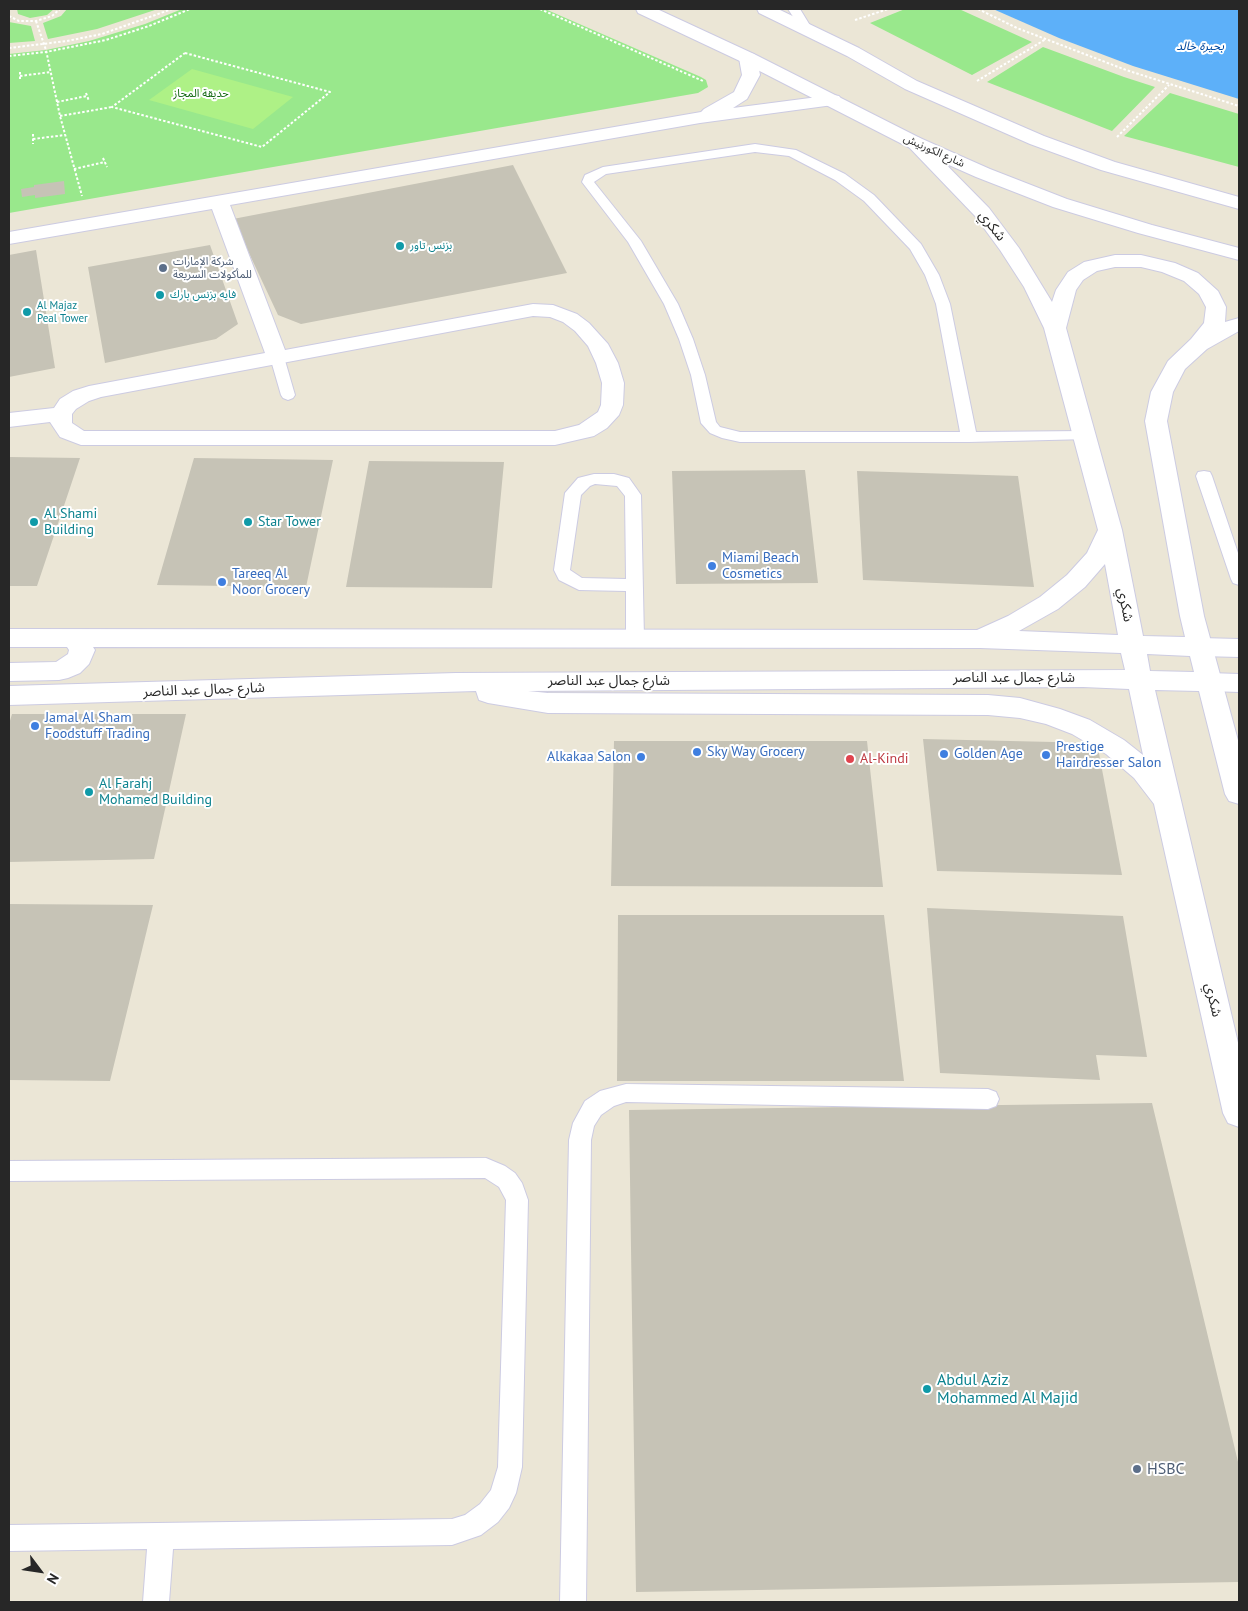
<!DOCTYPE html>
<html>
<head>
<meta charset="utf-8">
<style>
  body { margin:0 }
  #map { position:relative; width:1248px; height:1611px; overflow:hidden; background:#ebe6d6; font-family:"PT Sans",sans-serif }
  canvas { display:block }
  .frame { position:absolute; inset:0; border:10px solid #272727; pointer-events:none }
  .north { position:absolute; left:15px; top:1546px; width:50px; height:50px; -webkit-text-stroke:4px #fff; paint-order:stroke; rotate:121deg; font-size:14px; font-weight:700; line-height:20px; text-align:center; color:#272727 }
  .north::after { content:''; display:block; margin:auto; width:18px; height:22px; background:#272727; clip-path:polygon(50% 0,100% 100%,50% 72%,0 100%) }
</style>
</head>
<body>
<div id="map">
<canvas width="1248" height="1611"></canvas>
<div class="frame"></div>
<div class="north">N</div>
</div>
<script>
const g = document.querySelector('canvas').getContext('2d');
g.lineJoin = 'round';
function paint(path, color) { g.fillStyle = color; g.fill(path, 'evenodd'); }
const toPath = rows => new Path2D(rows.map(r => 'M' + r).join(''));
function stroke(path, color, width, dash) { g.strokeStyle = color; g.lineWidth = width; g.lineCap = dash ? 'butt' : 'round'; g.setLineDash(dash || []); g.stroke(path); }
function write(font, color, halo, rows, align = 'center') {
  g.font = font + ' "PT Sans","Noto Sans Arabic",sans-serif'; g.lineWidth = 4; g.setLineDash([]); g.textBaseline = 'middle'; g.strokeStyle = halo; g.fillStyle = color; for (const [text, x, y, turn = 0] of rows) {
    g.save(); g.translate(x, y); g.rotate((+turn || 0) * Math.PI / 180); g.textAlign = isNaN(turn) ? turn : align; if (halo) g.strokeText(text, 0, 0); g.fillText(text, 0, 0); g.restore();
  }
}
const green = toPath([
  [17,9,54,9,47,15,30,18,18,14],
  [67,9,158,9,97,29,48,39,43,23,61,16],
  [182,9,545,9,701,77,706,80,708,87,698,93,9,213,9,54,46,50,89,41,145,24],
  [905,9,959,9,1032,42,972,75,870,23],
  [9,22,31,26,35,41,9,43],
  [1043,47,1124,77,1155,87,1112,131,987,82],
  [1170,93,1239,114,1239,167,1124,136]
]);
const pitch = toPath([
  [192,69,293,97,253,129,149,100]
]);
const water = toPath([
  [993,9,1239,9,1239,99,1133,66,1059,38]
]);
const building = toPath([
  [513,165,567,273,301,324,278,315,233,219],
  [64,181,65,194,35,198,35,195,22,197,21,189,34,187,34,185],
  [210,245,238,324,216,339,105,363,88,267],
  [36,250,55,368,9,377,9,255],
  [9,457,80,458,37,586,9,586],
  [194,458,333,460,306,587,157,585],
  [369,461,504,462,492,588,346,587],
  [805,470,818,583,676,584,672,471],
  [857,471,1018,476,1034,587,863,580],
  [12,714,186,714,154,859,9,862,9,724],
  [923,739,1097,743,1122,875,937,871],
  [614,741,867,741,883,887,611,886],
  [9,904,153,905,110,1081,9,1080],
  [927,908,1123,916,1147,1057,1096,1055,1100,1080,940,1073],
  [618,915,884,915,904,1081,617,1081],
  [1152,1103,1239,1466,1239,1582,636,1592,629,1110]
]);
const path = toPath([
  [540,9,703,81],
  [978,9,1017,28,1126,70,1239,106],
  [9,16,19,21,36,21,52,16,60,9],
  [855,20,888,9],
  [36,21,46,50,60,116,82,196],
  [9,48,67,41,102,34,172,9],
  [185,53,330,92,262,147,112,107,185,53],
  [9,56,46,52,106,40,149,26,190,9],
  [20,72,20,80],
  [20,76,51,72],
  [977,81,1046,39],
  [86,93,89,101],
  [57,102,87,96],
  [60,116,112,107],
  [33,134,33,144],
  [1117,137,1169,85],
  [33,139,65,135],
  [103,158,107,167],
  [74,169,105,162]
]);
const service = toPath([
  [788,9,800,9,811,27,809,29,801,29,788,9],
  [755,144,796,150,845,174,874,195,921,244,939,275,950,304,976,432,1084,431,1089,433,1092,436,1089,439,969,442,740,442,722,438,710,433,701,423,691,375,679,339,664,304,628,242,582,182,585,175,603,167,755,144],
  [755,152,789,156,835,180,864,201,910,249,925,275,936,304,960,432,740,432,720,427,716,422,705,375,693,339,678,304,641,241,594,182,606,174,755,152],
  [277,353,282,354,284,357,295,395,293,398,288,400,283,398,281,395,270,357,272,354,277,353],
  [1204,471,1210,472,1212,476,1239,556,1239,585,1233,583,1231,579,1196,476,1198,472,1204,471],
  [594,474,614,474,629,478,641,495,644,639,641,643,635,645,629,643,626,639,626,591,579,590,559,580,554,570,565,493,578,478,594,474],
  [595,484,617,486,625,496,626,579,582,578,570,570,581,495,590,486,595,484],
  [626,1084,988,1089,996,1092,999,1099,996,1106,988,1109,626,1102,614,1106,601,1115,594,1126,591,1140,586,1602,560,1602,569,1140,573,1123,585,1101,600,1091,626,1084],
  [486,1158,505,1166,515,1173,522,1183,528,1200,522,1467,516,1493,509,1508,498,1522,481,1535,452,1545,173,1549,169,1602,143,1602,147,1549,9,1551,9,1525,452,1519,465,1515,480,1504,491,1490,498,1467,506,1200,499,1187,485,1178,9,1181,9,1161,486,1158]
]);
const minor = toPath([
  [748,53,754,54,757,58,760,75,747,99,733,108,833,95,839,96,842,100,839,104,833,105,700,123,230,205,285,350,533,304,553,305,577,314,589,323,608,344,618,363,624,383,623,405,619,415,607,428,594,436,555,445,81,445,60,437,50,422,9,427,9,413,54,408,60,399,73,391,89,386,265,353,212,209,9,244,9,232,701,112,704,109,734,92,742,75,739,58,742,54,748,53],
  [533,316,550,317,563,322,575,331,588,346,596,363,602,383,601,405,598,412,579,425,555,431,84,431,72,423,72,414,76,409,89,401,101,397,533,316],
  [1200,638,1239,639,1239,657,1200,656,1191,653,1187,647,1191,641,1200,638],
  [1209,673,1239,674,1239,692,1209,691,1200,689,1196,682,1200,675,1209,673]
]);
const tertiary = toPath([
  [913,136,920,138,989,208,1019,248,1052,302,1056,290,1068,272,1084,262,1115,255,1141,255,1175,263,1198,273,1218,291,1226,307,1225,322,1239,318,1239,331,1207,349,1185,369,1173,392,1167,421,1204,616,1239,744,1239,804,1229,801,1225,794,1199,691,1155,690,1239,1047,1239,1127,1228,1123,1223,1113,1154,804,1134,778,1106,754,1072,734,1046,724,1020,718,988,715,548,713,488,703,479,700,476,691,9,705,9,686,456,673,1125,670,1121,653,980,648,93,647,95,650,89,664,80,673,68,678,59,680,9,681,9,663,56,662,68,654,69,650,67,647,9,647,9,629,977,630,1008,616,1040,597,1067,575,1087,553,1098,530,1044,328,1024,287,1000,250,975,216,904,142,906,138,913,136],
  [1115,267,1141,267,1162,272,1184,281,1199,294,1206,307,1204,323,1191,339,1168,361,1151,392,1145,421,1180,616,1185,637,1143,636,1122,530,1066,328,1076,290,1083,280,1097,271,1115,267],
  [1105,564,1118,635,1019,631,1058,609,1085,587,1105,564],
  [1147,654,1190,656,1194,672,1150,671,1147,654],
  [1083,687,1129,689,1143,755,1124,740,1090,720,1060,709,1020,698,988,695,548,693,528,691,1083,687]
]);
const secondary = toPath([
  [636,9,657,9,754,54,920,138,990,169,1067,199,1152,225,1239,248,1239,260,1138,233,1053,207,976,177,906,146,742,62,638,13,636,9],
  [757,9,778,9,859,48,917,81,1044,136,1115,162,1239,197,1239,209,1101,170,1030,144,905,89,847,56,759,13,757,9]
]);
const markers = [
  [400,246,5,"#0f9aa8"],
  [163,268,5,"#5c6f8a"],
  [160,295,5,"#0f9aa8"],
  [27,312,5,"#0f9aa8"],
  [34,522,5,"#0f9aa8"],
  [248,522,5,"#0f9aa8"],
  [712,566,5,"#3f7fe0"],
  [222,582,5,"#3f7fe0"],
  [35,726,5,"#3f7fe0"],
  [697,752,5,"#3f7fe0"],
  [944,754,5,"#3f7fe0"],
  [1046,755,5,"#3f7fe0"],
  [641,757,5,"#3f7fe0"],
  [850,759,5,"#e0444e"],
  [89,792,5,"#0f9aa8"],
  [927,1389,5,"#0f9aa8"],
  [1137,1469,5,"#5c6f8a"]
];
const farParknames = [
  ["حديقة المجاز",201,94]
];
const farStreetnames = [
  ["شارع الكورنيش",934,151,24]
];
const farCulturenames = [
  ["بزنس تاور",410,246],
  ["فايه بزنس بارك",170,295],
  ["Al Majaz",37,306],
  ["Peal Tower",37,319]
];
const farServicenames = [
  ["شركة الإمارات",173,262],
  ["للمأكولات السريعة",173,275]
];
const farWaternames = [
  ["بحيرة خالد",1200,47]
];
const streetNames = [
  ["شكري",992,226,52],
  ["شكري",1125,605,79],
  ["شارع جمال عبد الناصر",1014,678],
  ["شارع جمال عبد الناصر",609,681],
  ["شارع جمال عبد الناصر",204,690,-2],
  ["شكري",1213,1000,77]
];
const cultureNames = [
  ["Al Shami",44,514],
  ["Building",44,530],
  ["Star Tower",258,522],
  ["Al Farahj",99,784],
  ["Mohamed Building",99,800]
];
const shopNames = [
  ["Miami Beach",722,558],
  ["Cosmetics",722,574],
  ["Tareeq Al",232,574],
  ["Noor Grocery",232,590],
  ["Jamal Al Sham",45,718],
  ["Foodstuff Trading",45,734],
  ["Prestige",1056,747],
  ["Hairdresser Salon",1056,763],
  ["Sky Way Grocery",707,752],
  ["Golden Age",954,754],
  ["Alkakaa Salon",631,757,"right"]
];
const healthNames = [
  ["Al-Kindi",860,759]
];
const nearCulturenames = [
  ["Abdul Aziz",937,1380],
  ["Mohammed Al Majid",937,1398]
];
const nearServicenames = [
  ["HSBC",1147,1469]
];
paint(green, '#99e88c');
paint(pitch, '#aef186');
paint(water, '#5db0f9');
paint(building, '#c6c3b6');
stroke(service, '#cccbe2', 2);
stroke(minor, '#cccbe2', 2);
stroke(tertiary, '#cccbe2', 2);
stroke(secondary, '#cccbe2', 2);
stroke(path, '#fff', 2, [2.5, 2]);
paint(service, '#fff');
paint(minor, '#fff');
paint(tertiary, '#fff');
paint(secondary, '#fff');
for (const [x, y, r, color] of markers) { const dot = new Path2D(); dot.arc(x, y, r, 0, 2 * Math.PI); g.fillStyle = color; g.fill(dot); stroke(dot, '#fff', 2); }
write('11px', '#136812', '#fff', farParknames);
write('11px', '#272727', '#fff', farStreetnames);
write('11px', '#0d838f', '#fff', farCulturenames, 'left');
write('11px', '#4e5e75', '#fff', farServicenames, 'left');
write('italic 12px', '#014aa0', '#fff', farWaternames);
write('14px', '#272727', '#fff', streetNames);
write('14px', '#0d838f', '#fff', cultureNames, 'left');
write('14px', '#366cbe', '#fff', shopNames, 'left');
write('14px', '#be3a42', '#fff', healthNames, 'left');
write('16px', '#0d838f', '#fff', nearCulturenames, 'left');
write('16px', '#4e5e75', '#fff', nearServicenames, 'left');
</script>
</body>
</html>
